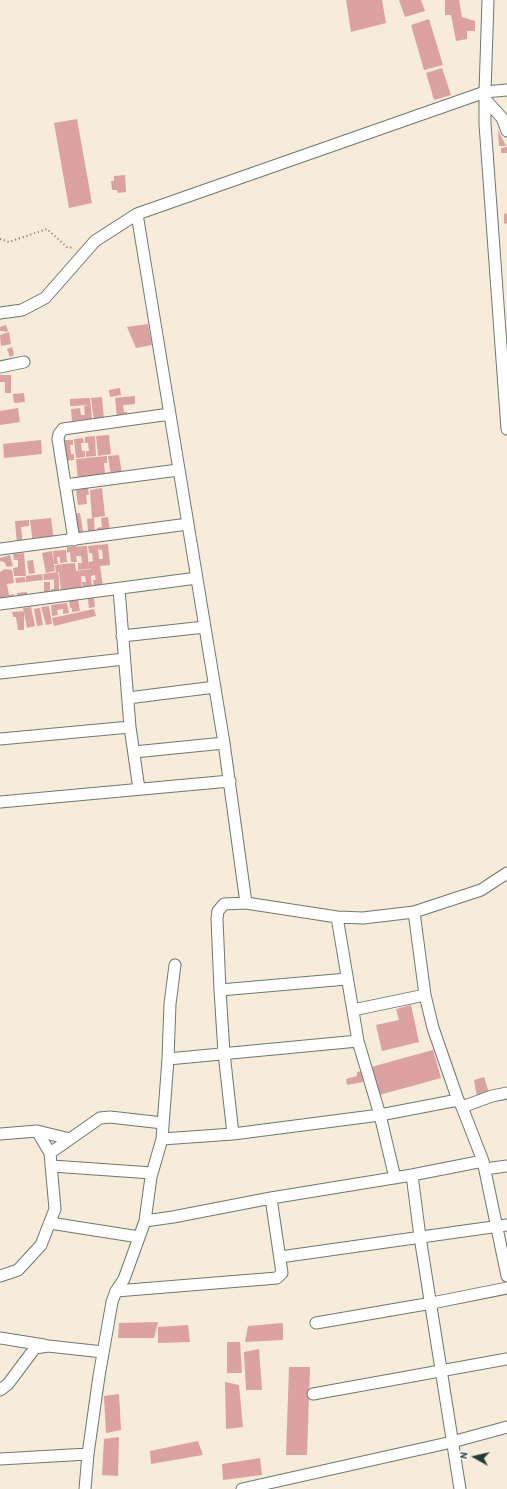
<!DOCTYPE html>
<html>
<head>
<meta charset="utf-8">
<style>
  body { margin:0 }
  #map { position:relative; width:507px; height:1489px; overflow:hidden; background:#f7ebd9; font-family:"Patrick Hand",sans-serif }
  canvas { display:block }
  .north { position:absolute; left:455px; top:1437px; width:40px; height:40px; -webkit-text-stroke:3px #fff; paint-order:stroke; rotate:278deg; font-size:11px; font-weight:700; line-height:16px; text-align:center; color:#1f3d34 }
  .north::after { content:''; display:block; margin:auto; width:14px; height:18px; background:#1f3d34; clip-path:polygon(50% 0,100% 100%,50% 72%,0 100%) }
</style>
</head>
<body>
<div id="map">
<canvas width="507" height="1489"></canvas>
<div class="north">N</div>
</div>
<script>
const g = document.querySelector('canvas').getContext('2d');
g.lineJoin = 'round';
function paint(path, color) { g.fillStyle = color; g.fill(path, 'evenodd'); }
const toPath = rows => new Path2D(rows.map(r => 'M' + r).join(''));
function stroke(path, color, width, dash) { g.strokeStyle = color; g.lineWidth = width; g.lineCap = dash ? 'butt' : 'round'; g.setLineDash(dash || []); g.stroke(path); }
const building = toPath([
  [346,0,382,0,386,23,351,32],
  [399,0,421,0,425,11,405,17],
  [445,0,459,0,462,17,475,21,475,31,467,31,467,39,456,41,451,15,445,15],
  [429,19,443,65,424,70,411,25],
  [442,68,451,95,434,100,426,73],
  [77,119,92,203,69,208,54,123],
  [498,130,506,146,499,146],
  [507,147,507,153,501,153,501,148],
  [125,175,126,192,118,193,117,190,112,190,111,181,114,181,114,176],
  [507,213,507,223,504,224,504,214],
  [148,324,152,345,136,348,127,327],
  [6,325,8,331,5,332,4,331,0,331,0,327],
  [9,332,11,344,1,346,0,335],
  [12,347,14,355,10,357,7,349],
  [0,375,11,375,11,393,5,393,5,382,0,382],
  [120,388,121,395,110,397,109,390],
  [24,393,25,402,14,403,13,394],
  [135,396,135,404,123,405,124,412,127,412,127,416,117,417,115,398],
  [102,397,104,419,94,420,91,398],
  [90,398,92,419,72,421,71,409,80,408,81,415,85,415,84,406,89,405,70,406,70,399],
  [18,408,20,422,0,425,0,411],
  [109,435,111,454,98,456,96,436],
  [95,436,96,456,86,457,86,451,89,451,88,443,85,443,85,437],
  [83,438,84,443,81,443,82,451,85,451,85,457,76,458,74,439],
  [41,440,42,454,4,458,3,444],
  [64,440,73,440,73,445,70,445,71,454,74,454,74,460,64,461],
  [119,455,122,474,111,476,108,456],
  [107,456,107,463,104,463,105,473,110,472,110,477,78,480,76,459],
  [88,488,89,495,86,495,87,504,78,505,76,490],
  [102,488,105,516,92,518,90,490],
  [80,513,84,537,75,538,72,514],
  [108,517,110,532,98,533,97,528,102,527,101,518],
  [51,518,54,541,33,544,30,520],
  [94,518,95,535,86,536,85,531,88,531,87,519],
  [29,520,29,526,21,527,23,545,17,545,15,521],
  [108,544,110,565,100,566,103,586,94,587,93,580,96,580,95,575,91,576,92,589,83,589,82,582,86,582,85,576,81,576,82,590,61,591,59,572,56,572,55,565,75,563,76,571,91,569,89,568,88,562,93,561,92,553,89,553,88,546,98,545,99,559,103,559,102,550,99,550,98,545],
  [87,546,89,569,78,570,78,563,82,563,81,556,76,556,77,562,71,562,70,552,67,553,67,547],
  [66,550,67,562,60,563,60,557,57,557,58,564,54,564,53,551],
  [52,551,55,571,46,573,42,553],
  [24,553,26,576,14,576,13,568,18,567,18,560,14,560,13,554],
  [10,555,13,566,7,567,4,562,0,561,0,558],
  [33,560,35,573,29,574,27,561],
  [5,569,12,570,14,583,7,584,9,595,14,594,15,599,0,602,0,572],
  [58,572,59,579,44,580,43,574],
  [42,574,43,580,26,582,26,576],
  [25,577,26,582,16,583,15,578],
  [54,579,59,579,59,594,51,594,51,589,54,589],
  [44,582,50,582,50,594,44,594],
  [27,592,27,598,18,599,17,593],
  [94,598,95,607,89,608,88,599],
  [78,600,80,611,72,612,72,608,70,608,69,601],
  [67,603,69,613,63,614,63,609,57,610,58,615,52,616,51,605],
  [49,606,52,624,46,625,41,607],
  [31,607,35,626,27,628,23,608],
  [40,608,43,625,37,626,34,609],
  [94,609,96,616,54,626,52,618],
  [24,611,24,630,18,630,16,617,13,617,12,612],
  [411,1005,419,1042,382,1051,376,1025,399,1020,396,1009],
  [433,1050,441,1078,379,1095,371,1067],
  [362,1071,363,1082,347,1085,346,1079,357,1076,357,1072],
  [484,1077,489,1093,477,1097,474,1080],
  [158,1322,154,1338,118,1338,119,1323],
  [283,1323,283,1340,245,1342,248,1326],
  [188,1325,190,1342,158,1343,158,1327],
  [227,1342,240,1342,242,1373,227,1373],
  [259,1349,262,1390,246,1390,244,1352],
  [289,1367,310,1367,307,1455,286,1455],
  [225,1382,239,1385,243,1427,226,1429],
  [119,1394,121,1430,106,1433,104,1396],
  [119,1437,118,1476,102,1475,104,1439],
  [198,1441,203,1455,151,1464,150,1451],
  [260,1458,262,1475,223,1480,222,1464]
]);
const path = toPath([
  [0,239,9,242,47,229,67,247,74,248]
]);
const street = toPath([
  [488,0,485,92,485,124,507,429],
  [485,99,502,118,507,131],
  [137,214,224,743,246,903],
  [0,313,22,310,45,298,95,241,137,214,485,92,507,90],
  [0,367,24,362],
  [65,485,178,470],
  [74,540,58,439,59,434,63,429,170,414],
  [0,549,188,524],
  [119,589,130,727,139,789],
  [0,604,197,578],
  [122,636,205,627],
  [0,673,124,659],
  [128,698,215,687],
  [0,739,130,727],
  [134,752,224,743],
  [0,802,230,781],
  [414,912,425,995,433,1028,458,1100,462,1107,483,1161,507,1276],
  [337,917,358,1041,380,1115,395,1178],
  [220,990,347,979],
  [353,1010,425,995],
  [168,1059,358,1041],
  [462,1107,492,1096,507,1093],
  [37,1131,70,1139],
  [0,1134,37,1131,50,1153,100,1118,110,1117,163,1123],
  [233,1134,224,1053,220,990,217,919,218,911,224,904,246,903,337,917,363,918,414,912,481,890,507,873],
  [162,1139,233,1134,380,1115,458,1100],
  [52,1166,152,1173],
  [485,1169,507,1166],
  [412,1175,420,1237,460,1489],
  [145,1221,173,1217,271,1198,412,1175,483,1161],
  [50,1223,139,1237],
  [280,1257,507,1225],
  [0,1276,18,1270,41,1245,55,1209,50,1153],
  [116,1291,277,1278,282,1273,271,1198],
  [316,1323,432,1303,507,1288],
  [0,1338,44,1345],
  [0,1390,8,1384,35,1348,48,1346,103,1352],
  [313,1394,507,1359],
  [0,1459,88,1454],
  [85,1489,88,1454,99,1376,112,1302,116,1291,124,1279,145,1221,151,1177,162,1139,168,1059,170,1004,175,965],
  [242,1489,452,1442,507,1427]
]);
paint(building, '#dca29f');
stroke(street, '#6b7a6e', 13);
stroke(path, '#6b7a6e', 2, [1, 3]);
stroke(street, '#fff', 11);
</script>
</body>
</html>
